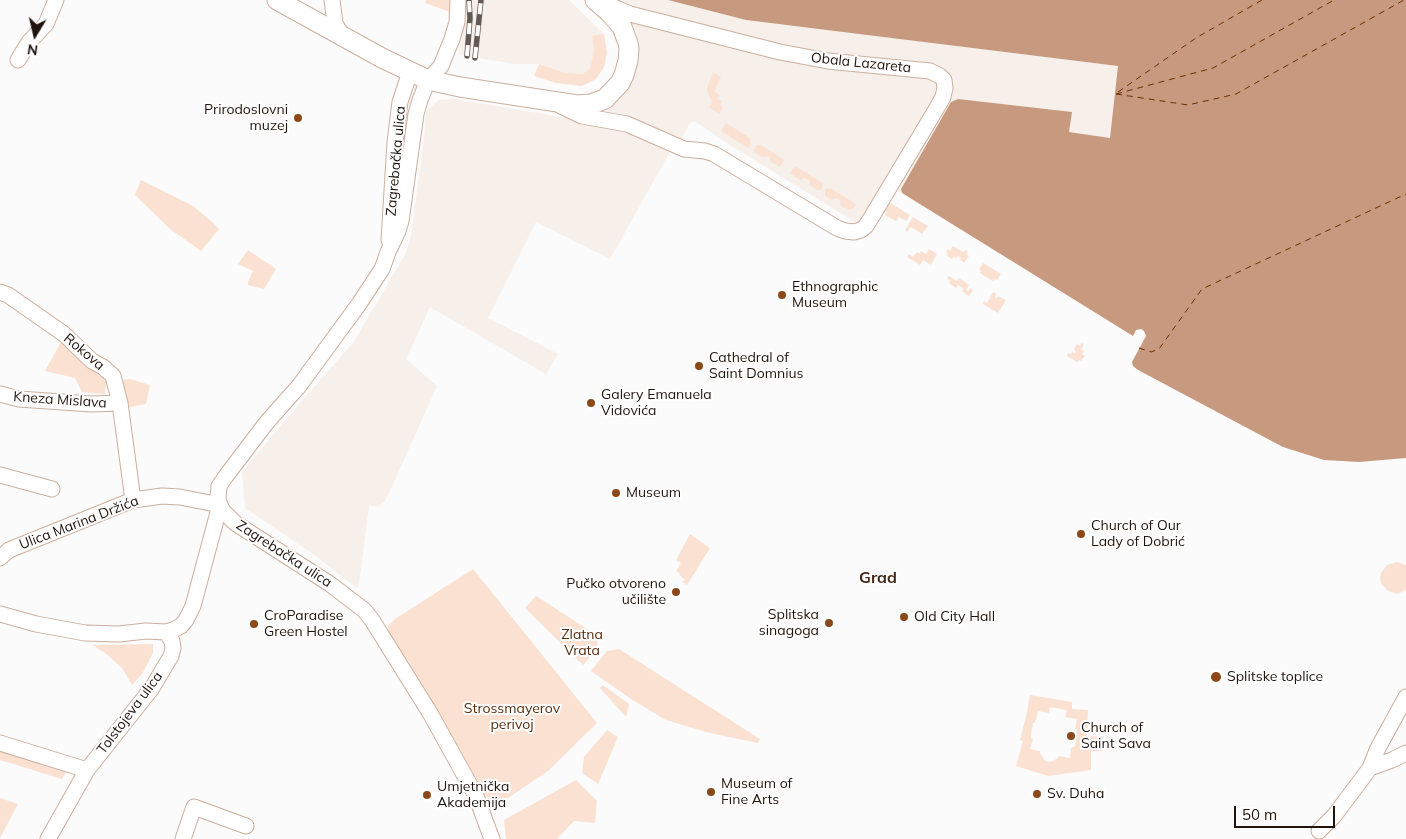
<!DOCTYPE html>
<html>
<head>
<meta charset="utf-8">
<style>
  body { margin:0 }
  #map { position:relative; width:1406px; height:839px; overflow:hidden; background:#fbfbfb; font-family:Mulish,sans-serif }
  canvas { display:block }
  .north { position:absolute; left:10px; top:10px; width:50px; height:50px; -webkit-text-stroke:4px #fff; paint-order:stroke; rotate:189deg; font-size:14px; font-weight:700; line-height:20px; text-align:center; color:#1f140e }
  .north::after { content:''; display:block; margin:auto; width:18px; height:22px; background:#1f140e; clip-path:polygon(50% 0,100% 100%,50% 72%,0 100%) }
  .scale { position:absolute; left:1234px; top:806px; width:101px; height:22px; box-sizing:border-box; border:2px solid #1f140e; border-top:0; padding-left:6px; font-size:15px; line-height:18px; white-space:nowrap; color:#1f140e; -webkit-text-stroke:4px #fff; paint-order:stroke }
</style>
</head>
<body>
<div id="map">
<canvas width="1406" height="839"></canvas>
<div class="north">N</div>
<div class="scale">50 m</div>
</div>
<script>
const g = document.querySelector('canvas').getContext('2d');
g.lineJoin = 'round';
function paint(path, color) { g.fillStyle = color; g.fill(path, 'evenodd'); }
const toPath = rows => new Path2D(rows.map(r => 'M' + r).join(''));
function stroke(path, color, width, dash) { g.strokeStyle = color; g.lineWidth = width; g.lineCap = dash ? 'butt' : 'round'; g.setLineDash(dash || []); g.stroke(path); }
function write(font, color, halo, rows, align = 'center') {
  g.font = font + ' Mulish,sans-serif'; g.lineWidth = 4; g.setLineDash([]); g.textBaseline = 'middle'; g.strokeStyle = halo; g.fillStyle = color; for (const [text, x, y, turn = 0] of rows) {
    g.save(); g.translate(x, y); g.rotate((+turn || 0) * Math.PI / 180); g.textAlign = isNaN(turn) ? turn : align; if (halo) g.strokeText(text, 0, 0); g.fillText(text, 0, 0); g.restore();
  }
}
const built = toPath([
  [462,0,569,0,604,34,592,37,594,51,590,68,583,74,565,73,539,64,514,64,467,56,459,54,462,23],
  [616,0,668,0,746,20,1119,66,1111,138,1069,132,1071,112,958,99,951,102,901,189,902,193,894,189,868,230,722,140,695,121,692,122,689,124,677,149,671,150,610,259,536,222,488,318,558,354,546,374,430,307,406,359,437,386,389,493,384,502,378,507,369,505,359,584,357,588,313,554,245,508,242,472,295,409,353,343,406,253,411,235,424,139,426,111,439,100,455,99,579,120,594,116,609,110,626,92,632,82,638,66,639,52,637,35,631,21]
]);
const green = toPath([
  [426,0,451,0,453,13,425,3],
  [604,34,607,53,604,67,596,79,582,86,556,83,534,76,539,64,565,73,583,74,590,68,594,51,592,36],
  [713,72,721,77,714,91,719,95,717,99,722,101,720,105,723,107,719,114,709,107,712,101,708,94,707,88],
  [726,123,750,138,751,143,748,148,721,131],
  [757,145,761,145,784,160,780,167,771,162,770,158,768,156,762,157,753,151],
  [795,166,821,182,823,185,821,190,817,190,810,185,810,182,808,179,804,178,800,180,790,173],
  [141,180,193,206,212,222,219,229,201,251,170,229,135,195],
  [827,188,832,189,856,204,853,209,849,210,841,206,840,200,835,198,832,200,825,196,825,190],
  [887,201,910,215,906,221,899,217,896,221,885,215,887,212,882,209],
  [913,217,928,226,922,234,911,227,907,232,905,230],
  [953,246,963,252,965,250,968,251,967,254,969,256,964,263,960,260,961,258,958,256,956,258,954,257,952,259,947,256,948,253,946,252,948,249,950,251],
  [929,249,937,254,931,265,923,260,920,265,907,257,909,254,913,257,917,252,919,254,921,251,926,254],
  [248,250,276,269,264,289,248,285,248,282,253,271,238,264],
  [983,263,1001,274,997,280,995,279,993,281,980,273,981,271,979,269],
  [949,276,957,281,959,278,969,285,966,290,969,291,970,288,973,290,969,296,962,291,963,288,958,285,956,288,949,283,950,280,947,279],
  [993,292,996,294,995,297,997,298,998,296,1006,300,998,313,983,304,984,301,987,303],
  [62,340,107,376,105,394,82,392,75,378,45,371],
  [1082,343,1084,344,1081,350,1084,351,1082,354,1085,356,1081,361,1079,360,1077,362,1067,356,1068,353,1071,354,1072,352,1075,353,1076,351,1074,349,1077,344,1080,346],
  [130,379,150,385,146,404,126,408,120,380],
  [690,534,710,548,687,585,682,582,685,580,679,575,680,573,676,571,681,563,676,560],
  [1397,562,1406,565,1406,590,1398,594,1388,591,1381,583,1380,578,1381,573,1387,565],
  [473,569,597,723,548,771,508,798,492,799,482,795,427,694,389,634,388,626,395,619],
  [536,596,598,636,597,649,583,665,525,608],
  [153,644,153,653,142,674,132,685,122,668,105,653,92,645],
  [619,649,760,739,758,743,710,733,666,720,631,699,591,671,607,651],
  [603,685,629,704,626,717,600,688],
  [1030,695,1072,702,1072,709,1088,710,1087,736,1103,737,1102,751,1091,751,1091,770,1048,776,1016,766,1023,741,1020,740,1027,712],
  [1050,707,1067,710,1065,717,1077,719,1075,729,1077,729,1076,733,1077,734,1075,746,1071,748,1070,758,1059,756,1058,758,1051,762,1045,761,1040,753,1040,751,1030,749,1033,739,1031,738,1031,734,1033,723,1035,723,1035,720,1036,720,1038,711,1049,713],
  [607,730,618,737,598,784,582,773,584,757],
  [0,750,67,771,62,779,0,760],
  [576,780,597,801,595,823,574,821,557,839,506,839,504,820],
  [0,798,18,804,0,838]
]);
const water = toPath([
  [668,0,1406,0,1406,458,1359,462,1324,460,1283,447,1138,370,1133,366,1132,362,1146,336,1144,331,1141,329,1136,330,1133,336,902,193,901,189,951,102,958,99,1072,112,1069,132,1110,138,1118,66,746,20]
]);
const ferry = toPath([
  [1118,92,1196,38,1262,0],
  [1116,94,1188,105,1236,94,1404,0],
  [1116,94,1213,68,1334,0],
  [1139,348,1151,352,1159,349,1202,289,1406,194]
]);
const minor = toPath([
  [332,0,335,23,341,34],
  [458,0,457,22,452,39,441,66,428,80,420,100,416,114,401,221,398,231,388,252,382,269,359,304,299,386,267,422,226,476,219,486,218,498,220,505,223,511,235,523,330,584,364,610,372,620,430,713,476,796,492,839],
  [18,60,29,42,46,24,56,0],
  [561,106,582,116,627,124,684,149,705,151,714,154,837,228,845,231,854,232,861,230,866,226,874,213,938,106,943,97,945,88,944,80,940,76,930,71,828,61,780,52,630,14,602,2],
  [389,240,395,142,400,102,410,72],
  [0,292,8,295,64,334,92,361,103,367,113,376,120,403,133,500],
  [0,394,19,399,91,404,120,403],
  [0,475,52,489],
  [0,558,9,550,133,500,162,496,180,497,220,505],
  [0,614,36,624,85,633,119,634,146,631,166,632,173,630,181,626,186,620,193,606,220,505],
  [0,743,87,770],
  [1370,768,1392,760,1406,753],
  [1319,831,1334,816,1370,768,1378,748,1406,697],
  [48,839,87,770,152,688,171,656,173,648,172,641,166,632],
  [183,839,194,807,246,826]
]);
const major = toPath([
  [277,0,382,58,428,80,460,87,577,105,591,104,605,99,620,83,624,75,628,61,629,49,628,43,622,27,610,13,595,0]
]);
const rail = toPath([
  [467,56,470,18,469,0],
  [475,58,481,0]
]);
const markers = [
  [298,118,5,"#8b4919"],
  [782,295,5,"#8b4919"],
  [699,366,5,"#8b4919"],
  [591,403,5,"#8b4919"],
  [616,493,5,"#8b4919"],
  [1081,534,5,"#8b4919"],
  [676,592,5,"#8b4919"],
  [904,617,5,"#8b4919"],
  [829,623,5,"#8b4919"],
  [254,624,5,"#8b4919"],
  [1216,677,6,"#8b4919"],
  [1071,736,5,"#8b4919"],
  [711,792,5,"#8b4919"],
  [1037,794,5,"#8b4919"],
  [427,795,5,"#8b4919"]
];
const streetNames = [
  ["Obala Lazareta",861,63,6],
  ["Zagrebačka ulica",396,161,-85],
  ["Rokova",84,352,40],
  ["Kneza Mislava",60,400,4],
  ["Ulica Marina Držića",79,523,-21],
  ["Zagrebačka ulica",284,554,33],
  ["Tolstojeva ulica",130,713,-53]
];
const poiNames = [
  ["Prirodoslovni",288,110,"right"],
  ["muzej",288,126,"right"],
  ["Ethnographic",792,287],
  ["Museum",792,303],
  ["Cathedral of",709,358],
  ["Saint Domnius",709,374],
  ["Galery Emanuela",601,395],
  ["Vidovića",601,411],
  ["Museum",626,493],
  ["Church of Our",1091,526],
  ["Lady of Dobrić",1091,542],
  ["Pučko otvoreno",666,584,"right"],
  ["učilište",666,600,"right"],
  ["Splitska",819,615,"right"],
  ["sinagoga",819,631,"right"],
  ["CroParadise",264,616],
  ["Green Hostel",264,632],
  ["Old City Hall",914,617],
  ["Splitske toplice",1227,677],
  ["Church of",1081,728],
  ["Saint Sava",1081,744],
  ["Museum of",721,784],
  ["Fine Arts",721,800],
  ["Umjetnička",437,787],
  ["Akademija",437,803],
  ["Sv. Duha",1047,794]
];
const parkNames = [
  ["Zlatna",582,635],
  ["Vrata",582,651],
  ["Strossmayerov",512,709],
  ["perivoj",512,725]
];
const quarterNames = [
  ["Grad",878,578]
];
paint(built, '#f6efea');
paint(green, '#fbe1d2');
paint(water, '#c7997e');
stroke(ferry, '#693002', 1, [6, 5]);
stroke(minor, '#ccae9d', 17);
stroke(major, '#ccae9d', 21);
stroke(minor, '#fff', 15);
stroke(major, '#fff', 19);
stroke(rail, '#625a56', 5.5);
stroke(rail, '#fff', 4, [11]);
for (const [x, y, r, color] of markers) { const dot = new Path2D(); dot.arc(x, y, r, 0, 2 * Math.PI); g.fillStyle = color; g.fill(dot); stroke(dot, '#fff', 2); }
write('14px', '#1f140e', '#fff', streetNames);
write('14px', '#1f140e', '#fff', poiNames, 'left');
write('14px', '#572b0c', '#fff', parkNames);
write('bold 16px', '#40291b', '#fff', quarterNames);
</script>
</body>
</html>
